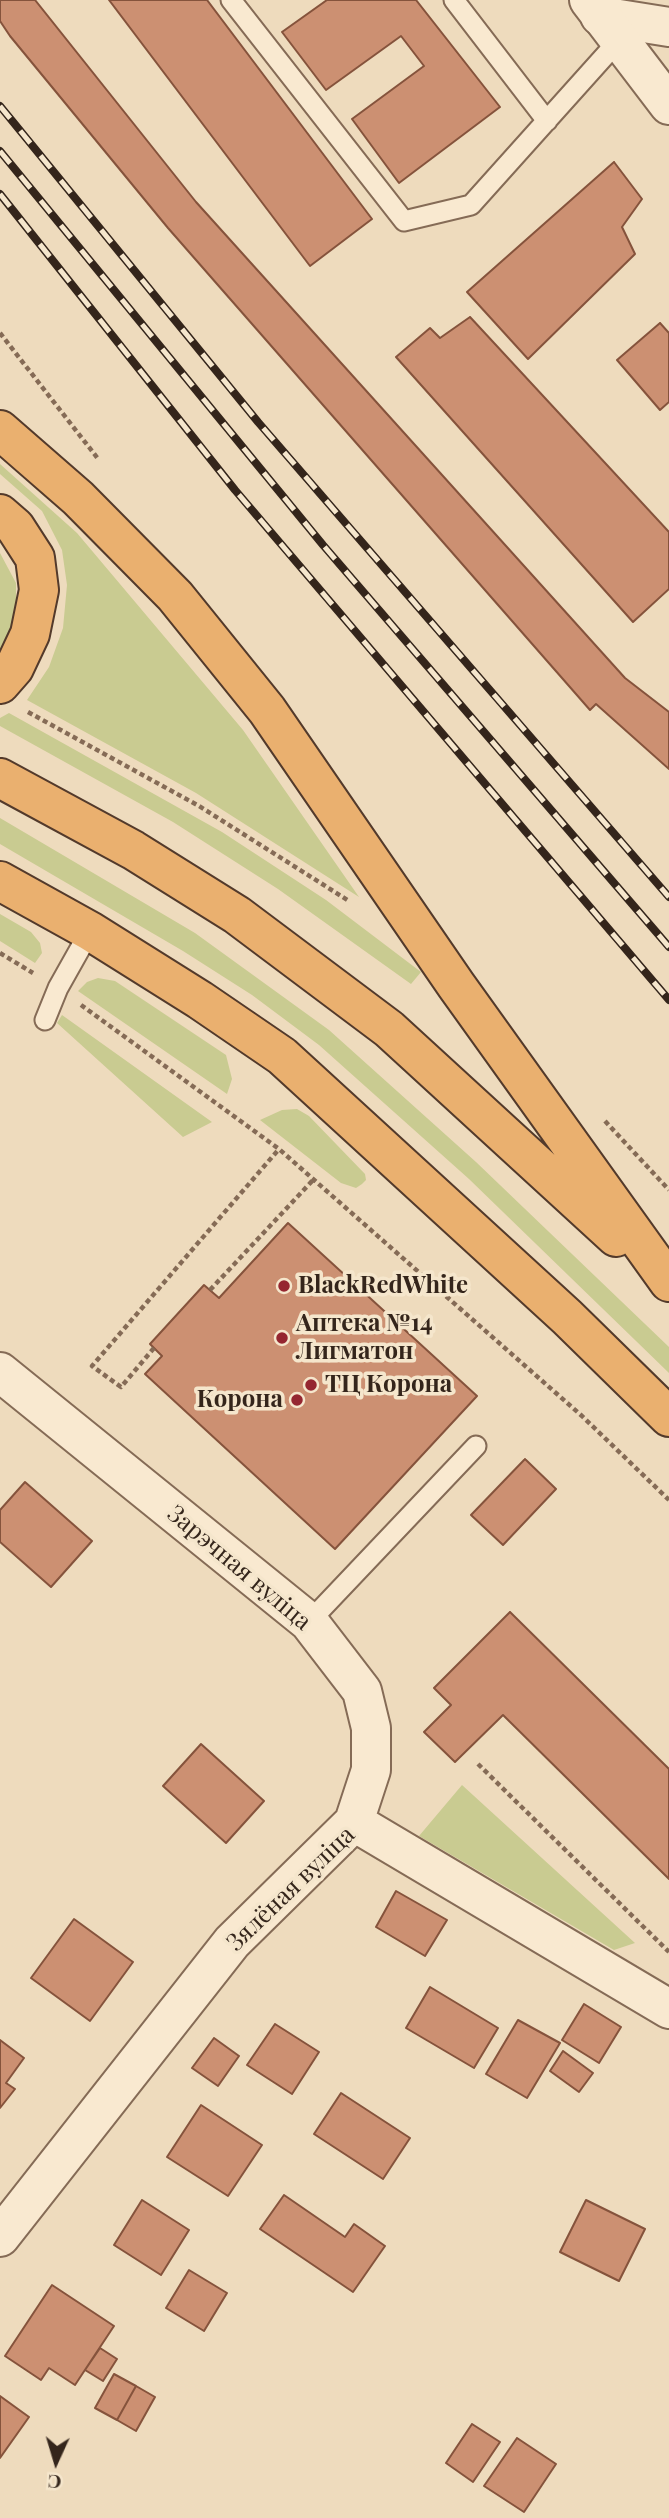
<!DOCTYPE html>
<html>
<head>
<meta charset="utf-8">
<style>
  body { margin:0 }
  #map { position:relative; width:669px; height:2518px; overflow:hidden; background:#eedbbd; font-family:"Playfair Display",serif }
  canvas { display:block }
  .north { position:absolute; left:21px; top:2427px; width:70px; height:70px; -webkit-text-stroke:5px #f5e6cc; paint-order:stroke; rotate:184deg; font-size:19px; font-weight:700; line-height:28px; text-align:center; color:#34251b }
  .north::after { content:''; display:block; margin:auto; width:24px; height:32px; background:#34251b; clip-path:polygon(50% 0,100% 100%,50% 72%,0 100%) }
</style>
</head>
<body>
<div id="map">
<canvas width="669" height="2518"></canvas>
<div class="north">С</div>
</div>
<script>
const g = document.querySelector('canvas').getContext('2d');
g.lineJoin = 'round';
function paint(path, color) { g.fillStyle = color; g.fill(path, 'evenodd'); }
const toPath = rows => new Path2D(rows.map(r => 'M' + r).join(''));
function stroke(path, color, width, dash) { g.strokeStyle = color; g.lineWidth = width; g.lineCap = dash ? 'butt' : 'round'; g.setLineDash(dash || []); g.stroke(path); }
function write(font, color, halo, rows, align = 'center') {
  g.font = font + ' "Playfair Display",serif'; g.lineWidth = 7; g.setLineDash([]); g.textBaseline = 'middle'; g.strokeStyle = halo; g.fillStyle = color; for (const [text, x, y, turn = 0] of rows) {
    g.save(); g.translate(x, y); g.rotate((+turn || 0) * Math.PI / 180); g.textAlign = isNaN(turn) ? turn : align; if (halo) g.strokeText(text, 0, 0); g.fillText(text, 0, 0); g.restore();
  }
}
const green = toPath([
  [0,464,77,533,243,730,359,897,196,793,27,700,49,667,63,628,67,585,62,550,42,511,0,474],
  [0,553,16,583,16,616,0,657],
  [9,713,222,832,326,900,421,972,411,984,278,889,173,822,0,726,0,718],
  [0,818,195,933,329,1030,476,1162,669,1347,669,1373,469,1179,319,1045,252,995,183,951,0,844],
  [0,914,31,932,40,943,42,953,35,963,0,941],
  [98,978,115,981,226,1055,232,1079,227,1094,78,991,87,982],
  [62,1015,212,1122,183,1137,57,1023],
  [297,1109,309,1116,365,1174,366,1180,362,1184,356,1188,341,1183,260,1120,282,1110],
  [462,1785,635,1943,614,1950,419,1836]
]);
const building = toPath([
  [0,0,35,0,196,202,625,678,669,712,669,769,596,704,590,710,168,228,10,36,0,21,0,0],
  [109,0,207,0,372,219,310,266,109,0],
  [327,0,416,0,500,107,399,183,352,119,424,66,401,36,326,90,282,32,327,0],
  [614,162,642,199,622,227,635,254,528,359,467,292,614,162],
  [470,317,669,532,669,589,633,622,396,357,430,328,440,338,470,317],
  [660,323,669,333,669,402,660,410,617,360,660,323],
  [288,1223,477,1396,335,1549,145,1374,162,1356,150,1344,204,1285,219,1298,288,1223],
  [525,1459,556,1489,503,1545,471,1515,525,1459],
  [25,1482,92,1541,51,1587,0,1542,0,1510,25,1482],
  [510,1612,669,1769,669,1879,503,1715,455,1762,424,1732,451,1705,434,1688,510,1612],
  [201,1744,264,1801,226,1843,163,1786,201,1744],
  [396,1891,447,1920,425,1956,376,1927,396,1891],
  [74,1919,133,1962,90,2021,31,1978,74,1919],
  [430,1987,498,2028,474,2068,406,2028,430,1987],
  [584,2004,621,2027,599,2063,562,2040,584,2004],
  [518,2020,560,2043,527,2098,486,2074,518,2020],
  [275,2024,319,2052,292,2094,247,2065,275,2024],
  [214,2038,239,2056,218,2086,192,2068,214,2038],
  [0,2040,24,2058,6,2083,15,2089,0,2108,0,2040],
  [563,2051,593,2073,579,2092,550,2071,563,2051],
  [341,2093,410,2138,383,2179,314,2134,341,2093],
  [201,2105,262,2145,228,2196,167,2157,201,2105],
  [284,2195,345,2237,354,2224,385,2246,353,2292,260,2229,284,2195],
  [142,2200,189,2230,161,2275,114,2245,142,2200],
  [586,2200,645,2229,619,2281,560,2252,586,2200],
  [189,2270,227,2293,204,2331,166,2308,189,2270],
  [52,2285,114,2326,75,2385,49,2368,41,2380,5,2356,52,2285],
  [100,2348,117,2359,103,2381,85,2370,100,2348],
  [114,2374,136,2386,117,2420,95,2408,114,2374],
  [136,2386,155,2397,136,2431,117,2420,136,2386],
  [0,2396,29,2417,0,2458,0,2396],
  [472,2424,500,2442,473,2482,446,2463,472,2424],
  [517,2438,556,2464,524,2512,484,2486,517,2438]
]);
const path = toPath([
  [0,333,99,460],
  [28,712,199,806,349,901],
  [0,953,33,973],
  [81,1005,279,1149,582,1416,669,1500],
  [605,1121,669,1190],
  [210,1290,314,1179],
  [154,1348,121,1387,92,1366,279,1149],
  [478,1764,669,1952]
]);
const service = toPath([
  [231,0,404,221,471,205,619,40],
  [454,0,547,121],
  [45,1020,58,988,90,931],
  [309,1622,476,1446]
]);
const minor = toPath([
  [600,16,669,27],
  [0,1372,309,1622,362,1691,371,1728,371,1770,354,1822],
  [0,2237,232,1942,354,1822,669,2009]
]);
const tertiary = toPath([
  [589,0,669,105]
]);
const trunk = toPath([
  [0,430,78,498,175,596,267,710,456,985,669,1282],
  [0,514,15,527,35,558,39,590,30,634,14,668,0,684],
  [0,778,133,850,237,915,389,1029,616,1237],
  [0,881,90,931,200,1000,282,1056,567,1317,669,1417]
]);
const rail = toPath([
  [0,106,258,422,669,897],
  [0,151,323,545,669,947],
  [0,194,235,490,669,1000]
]);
const markers = [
  [284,1286,7,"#952630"],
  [282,1338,7,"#952630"],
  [311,1385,7,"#952630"],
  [297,1400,7,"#952630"]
];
const poiNames = [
  ["BlackRedWhite",298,1286],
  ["Аптека №14",296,1324],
  ["Лигматон",296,1352],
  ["ТЦ Корона",325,1385],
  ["Корона",283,1400,"right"]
];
const streetNames = [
  ["Зарэчная вуліца",239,1568,40],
  ["Зялёная вуліца",291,1889,-44]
];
paint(green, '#c9cb91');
paint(building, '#cc9072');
stroke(building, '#85533c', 2);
stroke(service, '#856b56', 23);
stroke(minor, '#856b56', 42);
stroke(tertiary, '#856b56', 42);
stroke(trunk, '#533a2b', 42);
stroke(path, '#856b56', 4.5, [5, 3.5]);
stroke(service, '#f9e9d0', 19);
stroke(minor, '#f9e9d0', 38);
stroke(tertiary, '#f9e9d0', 38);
stroke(trunk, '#eab06f', 38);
stroke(rail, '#34251b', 8);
stroke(rail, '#f5e6cc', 5, [16]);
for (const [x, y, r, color] of markers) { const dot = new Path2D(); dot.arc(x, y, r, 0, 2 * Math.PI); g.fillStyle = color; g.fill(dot); stroke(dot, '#f5e6cc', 2.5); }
write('bold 24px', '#34251b', '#f5e6cc', poiNames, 'left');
write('24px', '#34251b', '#f5e6cc', streetNames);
</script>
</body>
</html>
